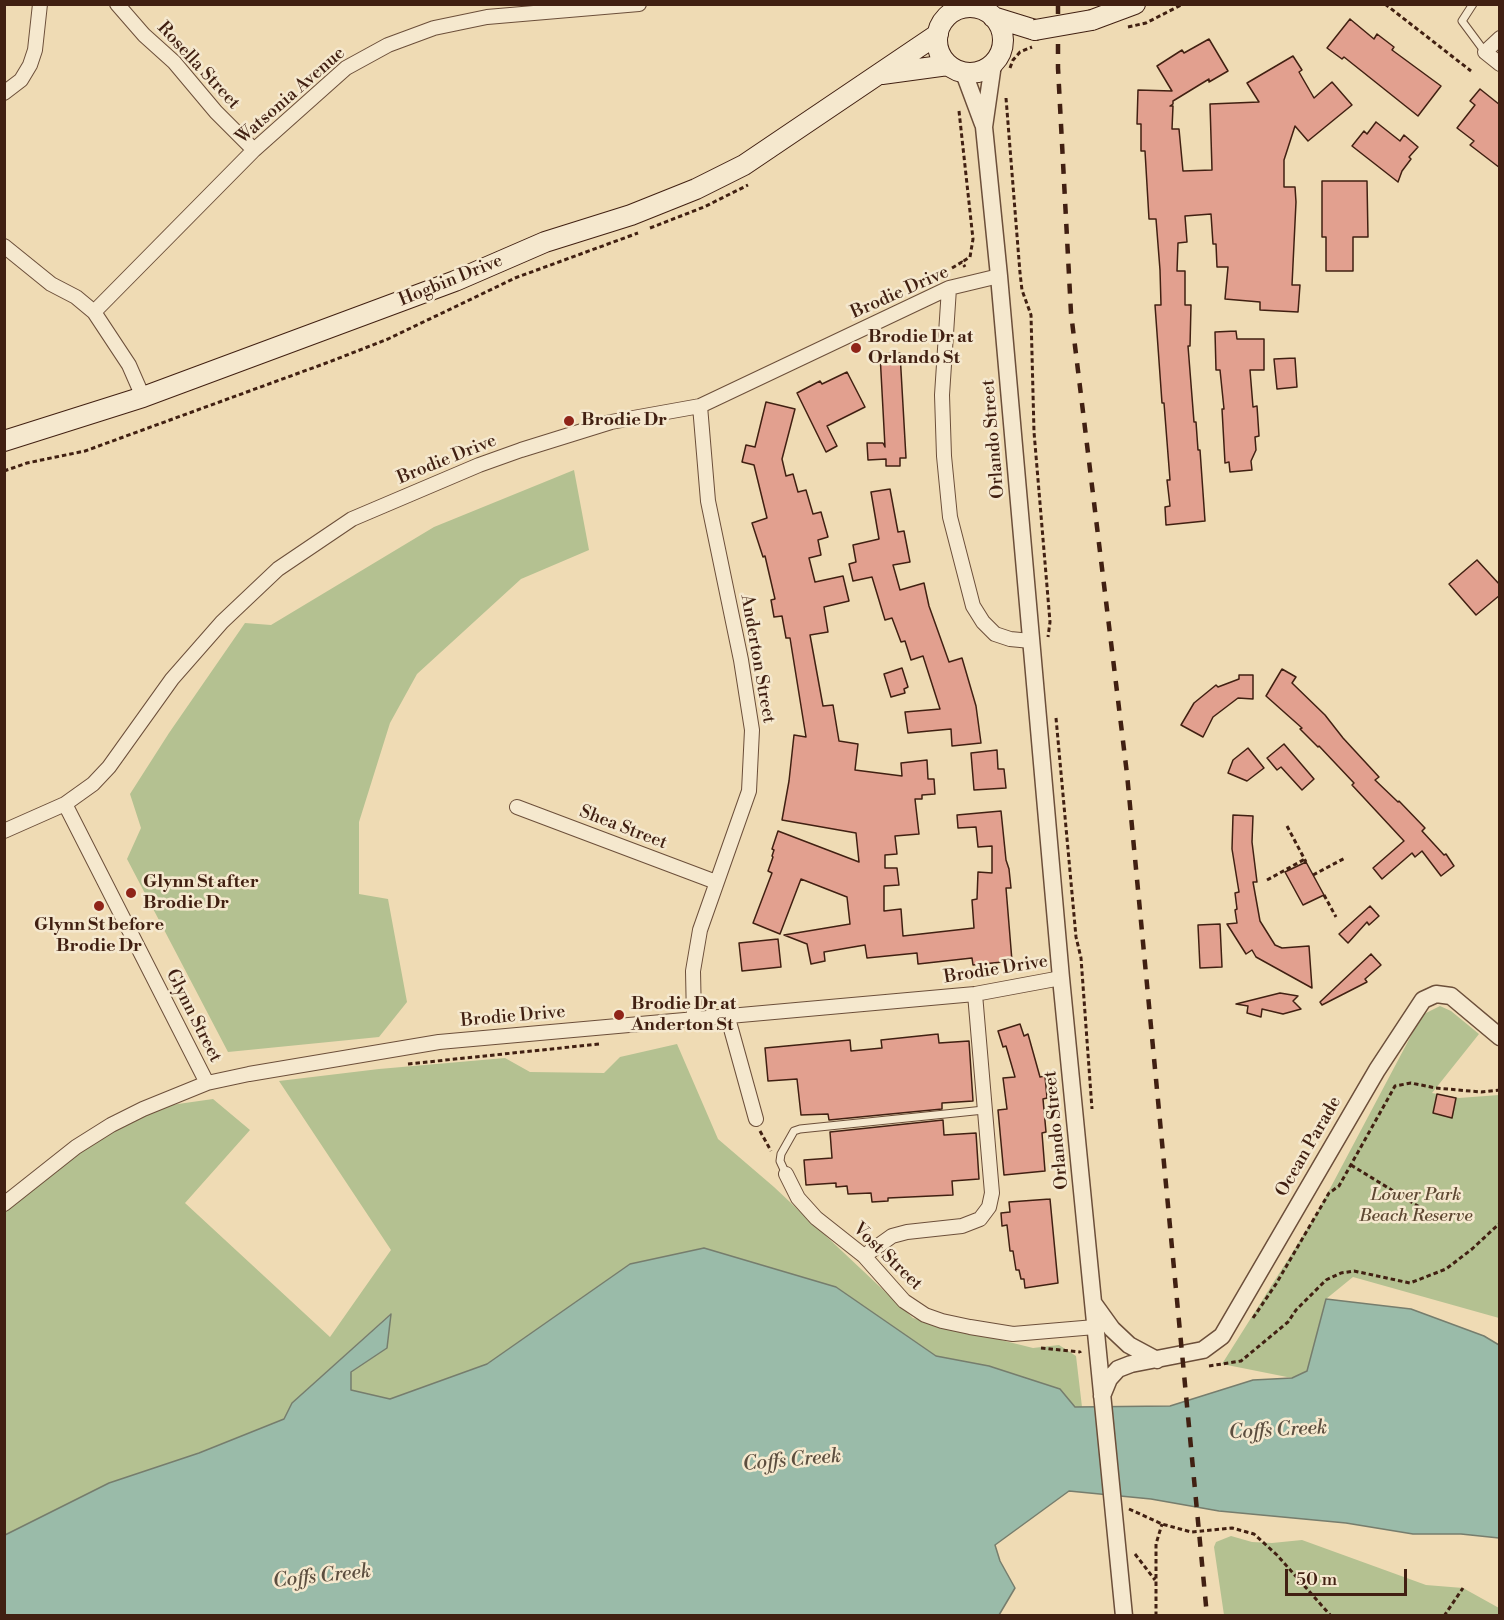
<!DOCTYPE html>
<html>
<head>
<meta charset="utf-8">
<style>
  body { margin:0 }
  #map { position:relative; width:1504px; height:1620px; overflow:hidden; background:#efdbb4; font-family:"Libre Bodoni",serif }
  canvas { display:block }
  .frame { position:absolute; inset:0; border:6px solid #412012; pointer-events:none }
  .scale { position:absolute; left:1285px; top:1569px; width:122px; height:27px; box-sizing:border-box; border:3px solid #412012; border-top:0; padding-left:8px; font-size:18px; line-height:21px; white-space:nowrap; color:#412012; -webkit-text-stroke:4px #f5e8ce; paint-order:stroke }
</style>
</head>
<body>
<div id="map">
<canvas width="1504" height="1620"></canvas>
<div class="frame"></div>
<div class="scale">50 m</div>
</div>
<script>
const g = document.querySelector('canvas').getContext('2d');
g.lineJoin = 'round';
function paint(path, color) { g.fillStyle = color; g.fill(path, 'evenodd'); }
const toPath = rows => new Path2D(rows.map(r => 'M' + r).join(''));
function stroke(path, color, width, dash) { g.strokeStyle = color; g.lineWidth = width; g.lineCap = dash ? 'butt' : 'round'; g.setLineDash(dash || []); g.stroke(path); }
function write(font, color, halo, rows, align = 'center') {
  g.font = font + ' "Libre Bodoni",serif'; g.lineWidth = 5; g.setLineDash([]); g.textBaseline = 'middle'; g.strokeStyle = halo; g.fillStyle = color; for (const [text, x, y, turn = 0] of rows) {
    g.save(); g.translate(x, y); g.rotate((+turn || 0) * Math.PI / 180); g.textAlign = isNaN(turn) ? turn : align; if (halo) g.strokeText(text, 0, 0); g.fillText(text, 0, 0); g.restore();
  }
}
const green = toPath([
  [574,470,589,550,521,579,417,674,390,723,359,822,359,894,388,899,407,1002,379,1037,228,1052,127,859,141,828,130,794,169,733,245,623,271,625,434,527],
  [1440,1006,1451,1011,1479,1034,1432,1093,1459,1098,1499,1095,1499,1318,1353,1277,1326,1299,1307,1371,1292,1378,1222,1364,1316,1215,1422,1015],
  [677,1044,718,1139,774,1187,913,1318,1033,1348,1059,1345,1076,1356,1082,1407,1074,1407,989,1366,936,1356,836,1287,630,1264,487,1364,390,1399,351,1390,351,1372,387,1348,390,1314,292,1403,284,1419,34,1521,5,1535,4,1204,143,1109,213,1099,250,1130,185,1203,330,1337,391,1250,279,1081,379,1069,505,1058,530,1072,604,1073,620,1057],
  [1231,1536,1252,1542,1272,1543,1302,1540,1426,1585,1463,1588,1499,1608,1499,1615,1224,1615,1214,1547,1216,1542]
]);
const water = toPath([
  [704,1248,836,1287,936,1356,989,1366,1060,1389,1075,1407,1170,1406,1253,1380,1292,1378,1307,1371,1326,1299,1411,1309,1484,1336,1499,1345,1499,1538,1461,1534,1413,1534,1346,1523,1219,1511,1151,1499,1069,1491,995,1545,1000,1561,1015,1588,999,1615,5,1616,5,1535,109,1483,199,1453,284,1419,292,1403,391,1314,387,1348,351,1372,351,1390,390,1399,487,1364,630,1264,704,1248]
]);
const building = toPath([
  [1350,19,1374,39,1377,34,1394,47,1392,50,1441,86,1418,116,1344,57,1342,59,1327,48,1350,19],
  [1209,39,1228,71,1209,82,1209,79,1173,101,1173,104,1170,106,1173,106,1172,129,1179,129,1183,171,1212,170,1210,104,1259,102,1247,83,1293,56,1302,70,1299,72,1314,98,1332,82,1352,105,1308,141,1295,126,1284,160,1284,187,1295,187,1296,202,1292,285,1300,285,1298,312,1260,310,1260,302,1225,299,1228,267,1217,267,1216,244,1213,244,1211,214,1185,216,1187,242,1178,243,1177,271,1185,271,1185,305,1191,305,1190,346,1188,346,1194,422,1196,422,1198,450,1200,450,1205,521,1166,525,1165,507,1170,506,1167,480,1170,480,1164,403,1162,403,1155,305,1161,305,1160,270,1156,219,1149,219,1145,151,1141,151,1141,124,1137,124,1138,90,1172,91,1157,66,1182,50,1184,53,1209,39],
  [1480,89,1500,105,1500,168,1470,145,1474,141,1457,128,1475,105,1470,101,1480,89],
  [1376,122,1400,141,1404,135,1418,147,1409,157,1411,159,1402,171,1398,182,1352,146,1364,131,1367,134,1376,122],
  [1322,181,1367,181,1368,237,1353,237,1353,271,1326,271,1326,237,1322,237,1322,181],
  [1236,331,1237,339,1264,339,1264,370,1250,370,1253,407,1257,406,1259,436,1255,437,1256,450,1251,461,1252,470,1230,472,1229,462,1225,463,1222,409,1224,409,1220,370,1216,370,1215,332,1236,331],
  [900,353,906,458,900,458,900,466,886,466,886,459,868,460,867,443,883,443,885,447,880,354,900,353],
  [1295,358,1297,387,1277,389,1274,359,1295,358],
  [847,372,865,407,827,426,837,446,826,452,797,393,820,381,822,384,847,372],
  [766,402,795,409,782,459,786,476,793,474,798,492,806,490,813,514,821,512,828,537,818,540,821,555,809,558,815,582,843,576,849,601,824,607,828,632,810,635,823,706,833,705,839,741,858,744,855,770,902,776,901,763,927,760,928,779,934,779,935,794,922,795,922,799,915,799,919,834,895,836,897,854,885,855,885,868,897,868,899,885,884,886,884,911,901,909,903,936,974,928,972,900,977,899,978,872,992,873,992,846,978,847,976,827,958,828,957,815,1001,811,1006,860,1009,869,1011,888,1006,888,1012,961,973,965,972,958,918,964,917,953,867,958,865,945,824,952,825,961,811,964,807,944,784,935,850,924,847,897,801,879,780,934,753,923,772,873,768,871,773,857,772,856,774,850,772,849,778,831,859,862,856,833,782,820,789,781,794,735,806,737,790,638,786,638,782,616,774,617,771,600,775,599,765,556,763,557,752,523,767,518,754,465,742,462,746,445,755,447,766,402],
  [890,489,898,532,904,531,910,562,893,565,900,590,924,583,929,606,949,662,962,658,976,706,981,743,952,746,951,729,908,733,905,712,940,709,923,656,911,660,905,641,901,642,892,618,885,620,872,577,853,581,849,564,856,562,853,545,879,539,871,492,890,489],
  [1477,560,1500,585,1500,595,1476,615,1449,584,1477,560],
  [902,668,908,687,904,689,905,693,891,697,884,674,902,668],
  [1282,669,1296,677,1292,683,1325,715,1343,738,1379,777,1375,780,1398,802,1399,801,1425,828,1422,831,1444,855,1446,854,1454,866,1441,876,1422,851,1415,857,1412,853,1382,879,1373,868,1404,841,1352,785,1354,783,1319,746,1318,747,1300,729,1302,728,1266,696,1282,669],
  [1239,675,1253,675,1253,699,1238,698,1213,717,1203,737,1181,725,1194,703,1216,685,1218,687,1239,679,1239,675],
  [1284,744,1314,779,1302,790,1281,767,1277,770,1267,758,1284,744],
  [1248,748,1264,768,1247,781,1228,773,1233,760,1248,748],
  [997,750,998,769,1004,769,1006,788,974,790,971,753,997,750],
  [1233,815,1253,816,1252,842,1257,882,1253,882,1260,921,1275,945,1282,948,1309,946,1312,988,1256,957,1252,950,1246,954,1227,924,1237,923,1235,910,1237,909,1235,893,1239,892,1232,849,1233,815],
  [1306,862,1324,895,1303,905,1285,872,1306,862],
  [1370,906,1379,916,1369,925,1367,922,1348,943,1339,934,1370,906],
  [1220,924,1222,967,1200,968,1198,925,1220,924],
  [778,939,781,967,742,971,739,943,778,939],
  [1371,954,1381,965,1365,979,1367,982,1322,1005,1320,1002,1371,954],
  [1280,993,1298,996,1293,1001,1301,1009,1283,1014,1262,1009,1261,1017,1247,1013,1248,1006,1236,1004,1280,993],
  [1020,1024,1024,1036,1028,1034,1040,1077,1045,1076,1047,1098,1043,1099,1046,1132,1042,1133,1045,1171,1004,1175,998,1110,1007,1109,1003,1078,1015,1077,1006,1046,1003,1047,998,1031,1020,1024],
  [938,1034,939,1043,969,1041,973,1101,942,1103,942,1109,829,1120,828,1114,801,1115,797,1079,768,1081,765,1048,850,1040,851,1051,882,1048,881,1040,938,1034],
  [1437,1094,1456,1098,1452,1118,1433,1113,1437,1094],
  [943,1120,944,1135,976,1133,979,1179,952,1181,953,1195,888,1198,888,1201,872,1202,871,1193,848,1194,847,1186,836,1187,836,1183,806,1185,804,1160,832,1158,830,1132,943,1120],
  [1050,1199,1058,1283,1025,1288,1024,1279,1021,1279,1019,1270,1016,1270,1013,1251,1010,1251,1007,1225,1002,1226,1001,1213,1010,1212,1009,1202,1050,1199]
]);
const path = toPath([
  [1385,4,1471,71],
  [1128,27,1146,23,1183,4],
  [1010,68,1013,60,1020,52,1032,47],
  [1006,98,1020,273,1022,290,1031,315,1034,432,1050,622,1048,637],
  [959,111,973,239,970,257,962,262],
  [650,228,704,207,748,185],
  [952,268,962,262,965,267],
  [4,471,27,463,85,451,329,362,388,339,515,278,638,233],
  [1056,718,1076,937,1081,958,1092,1109],
  [1287,826,1306,862],
  [1313,875,1345,858],
  [1267,880,1305,859],
  [1324,895,1336,917],
  [408,1064,599,1044],
  [760,1131,771,1151],
  [1351,1165,1421,1208],
  [1253,1318,1276,1284,1329,1193,1339,1186,1395,1086,1411,1083,1436,1088,1481,1092,1500,1090],
  [1041,1348,1080,1352,1080,1353],
  [1209,1366,1241,1361,1288,1322,1296,1310,1326,1280,1341,1273,1354,1271,1410,1283,1446,1269,1472,1249,1500,1223],
  [1129,1509,1162,1524,1191,1532,1232,1528,1254,1534,1277,1555,1331,1616],
  [1135,1554,1155,1580],
  [1156,1616,1156,1544,1162,1524],
  [1444,1616,1463,1588]
]);
const service = toPath([
  [1473,4,1462,21,1485,52],
  [786,1174,780,1161,781,1154,794,1131,800,1129,984,1110]
]);
const minor = toPath([
  [117,4,144,35,174,62,216,112,254,150],
  [1500,38,1485,52,1500,64],
  [4,93,21,80,30,65,35,50,40,4],
  [4,246,51,284,76,297,94,312,129,365,143,397],
  [949,288,942,395,944,456,950,517,973,606,983,622,995,634,1010,639,1031,641],
  [94,312,254,150,346,68,388,45,434,28,487,17,639,4],
  [65,804,207,1083],
  [517,807,716,882],
  [4,831,65,804,93,784,109,767,172,679,222,622,278,569,352,519,479,465,521,450,611,422,700,406,949,288,999,276],
  [728,1018,756,1119],
  [694,1019,693,971,700,930,749,791,752,730,741,660,708,501,700,406],
  [786,1174,798,1198,816,1218,864,1256,904,1301,925,1315,942,1321,970,1327,1013,1334,1095,1327],
  [4,1204,76,1147,111,1125,143,1109,207,1083,249,1074,439,1042,975,994,1061,978],
  [864,1256,892,1236,907,1232,962,1226,980,1219,989,1207,992,1193,975,994]
]);
const tertiary = toPath([
  [983,4,987,13],
  [954,11,957,4],
  [993,64,984,127,999,276,1061,978,1124,1616],
  [964,73,983,124],
  [1094,1304,1112,1329,1129,1345,1157,1360],
  [1102,1396,1109,1379,1118,1369,1131,1364,1203,1350,1222,1336,1377,1070,1423,1000,1436,994,1451,996,1500,1037]
]);
const secondary = toPath([
  '937 40a33 33 0 1 1 66 0a33 33 0 1 1-66 0Z',
  [993,17,1035,30],
  [1092,20,1135,4],
  [882,74,948,65],
  [4,441,143,397,455,281,545,242,631,215,696,189,744,165,938,34]
]);
const rail = toPath([
  [1058,4,1058,68,1071,313,1127,774,1207,1616]
]);
const secondaryBridge = toPath([
  [1035,30,1092,20]
]);
const markers = [
  [856,348,6,"#8f2418"],
  [569,421,6,"#8f2418"],
  [131,893,6,"#8f2418"],
  [99,906,6,"#8f2418"],
  [619,1015,6,"#8f2418"]
];
const streetNames = [
  ["Rosella Street",198,66,47],
  ["Watsonia Avenue",291,96,-41],
  ["Hogbin Drive",451,281,-22],
  ["Brodie Drive",900,293,-24],
  ["Orlando Street",994,439,-95],
  ["Brodie Drive",447,460,-22],
  ["Anderton Street",757,659,80],
  ["Shea Street",623,828,21],
  ["Brodie Drive",996,970,-9],
  ["Glynn Street",193,1016,63],
  ["Brodie Drive",513,1017,-5],
  ["Orlando Street",1057,1130,-96],
  ["Ocean Parade",1309,1147,-60],
  ["Vost Street",887,1257,44]
];
const poiNames = [
  ["Brodie Dr at",868,338],
  ["Orlando St",868,359],
  ["Brodie Dr",581,421],
  ["Glynn St after",143,883],
  ["Brodie Dr",143,904],
  ["Glynn St before",99,926,"center"],
  ["Brodie Dr",99,947,"center"],
  ["Brodie Dr at",631,1005],
  ["Anderton St",631,1026]
];
const parkNames = [
  ["Lower Park",1416,1196],
  ["Beach Reserve",1416,1217]
];
const waterNames = [
  ["Coffs Creek",1278,1431,-3],
  ["Coffs Creek",792,1461,-5],
  ["Coffs Creek",322,1577,-6]
];
paint(green, '#b4c191');
paint(water, '#9abba9');
stroke(water, '#767d6d', 1.5);
paint(building, '#e2a08f');
stroke(building, '#412012', 1.5);
stroke(service, '#6c4f3a', 9);
stroke(minor, '#6c4f3a', 16);
stroke(tertiary, '#6c4f3a', 19);
stroke(secondary, '#412012', 22);
stroke(path, '#412012', 3, [4.5, 3]);
stroke(service, '#f5e8ce', 7);
stroke(minor, '#f5e8ce', 14);
stroke(tertiary, '#f5e8ce', 16);
stroke(secondary, '#f5e8ce', 20);
stroke(rail, '#412012', 4.5, [10, 10]);
stroke(secondaryBridge, '#412012', 22, []);
stroke(secondaryBridge, '#f5e8ce', 20);
for (const [x, y, r, color] of markers) { const dot = new Path2D(); dot.arc(x, y, r, 0, 2 * Math.PI); g.fillStyle = color; g.fill(dot); stroke(dot, '#f5e8ce', 2); }
write('18px', '#412012', '#f5e8ce', streetNames);
write('bold 18px', '#412012', '#f5e8ce', poiNames, 'left');
write('italic 18px', '#5e4832', '#f5e8ce', parkNames);
write('italic 20px', '#5c4e3f', '#f5e8ce', waterNames);
</script>
</body>
</html>
